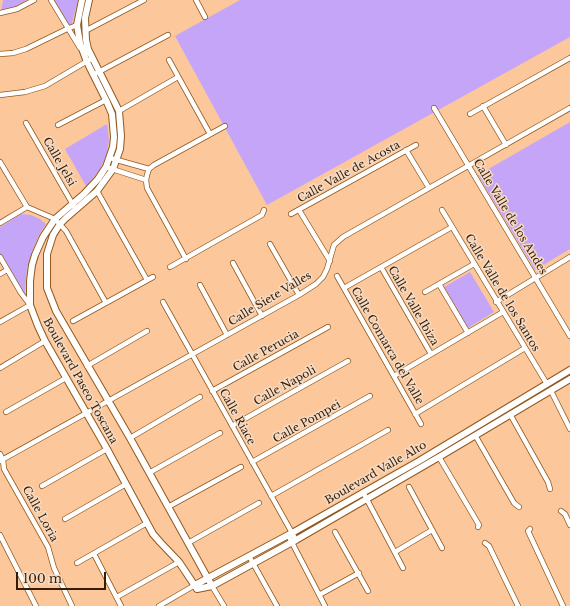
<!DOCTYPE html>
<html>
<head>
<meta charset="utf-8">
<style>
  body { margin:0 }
  #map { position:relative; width:570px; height:606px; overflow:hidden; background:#fcc89b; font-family:"Libre Baskerville",serif }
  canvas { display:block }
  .scale { position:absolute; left:16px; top:572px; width:90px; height:18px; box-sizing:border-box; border:2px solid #351d05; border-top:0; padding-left:5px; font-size:12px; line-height:14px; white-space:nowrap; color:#351d05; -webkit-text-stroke:3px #f6dbc5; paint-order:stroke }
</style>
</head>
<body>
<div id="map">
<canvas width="570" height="606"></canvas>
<div class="scale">100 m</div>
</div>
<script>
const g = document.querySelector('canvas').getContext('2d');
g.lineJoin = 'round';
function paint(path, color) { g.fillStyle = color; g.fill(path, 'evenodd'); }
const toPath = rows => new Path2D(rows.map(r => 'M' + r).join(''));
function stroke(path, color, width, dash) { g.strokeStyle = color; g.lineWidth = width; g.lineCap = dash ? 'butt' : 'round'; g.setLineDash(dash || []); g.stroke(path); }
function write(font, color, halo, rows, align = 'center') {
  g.font = font + ' "Libre Baskerville",serif'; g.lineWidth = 3; g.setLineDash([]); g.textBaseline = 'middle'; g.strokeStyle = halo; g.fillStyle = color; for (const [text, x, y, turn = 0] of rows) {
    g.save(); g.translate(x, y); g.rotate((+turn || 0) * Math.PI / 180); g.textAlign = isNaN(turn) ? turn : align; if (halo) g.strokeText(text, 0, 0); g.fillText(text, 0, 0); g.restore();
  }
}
const green = toPath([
  [3,0,27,0,11,9,1,11],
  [53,0,78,0,71,27,69,28],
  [240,0,570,0,570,37,267,205,175,36],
  [570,122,570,249,535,270,478,175],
  [107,124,109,140,107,153,100,170,86,186,65,149],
  [21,214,31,215,40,219,46,224,39,235,31,254,27,268,25,293,23,295,0,256,0,227],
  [470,272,494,312,468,328,444,287]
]);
const minor = toPath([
  [51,0,80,48],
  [196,0,205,17],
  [0,13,17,9,34,0],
  [85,31,144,0],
  [0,54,13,53,26,49,67,29,77,25],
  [169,60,210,134],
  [93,75,168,35],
  [0,95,25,92,45,86,89,60],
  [483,106,506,145],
  [434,108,570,336],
  [119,111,178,77],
  [470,114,570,58],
  [26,123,76,210],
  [58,125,106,100],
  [406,150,429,188],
  [110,158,149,169],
  [0,162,27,207],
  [106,167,146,180],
  [97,191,147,280],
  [299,210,330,261],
  [442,210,547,384],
  [291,214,416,145],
  [0,223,27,207,55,219,66,231,106,303],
  [270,244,299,295],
  [0,257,21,293,30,305,0,322],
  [186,259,147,188,146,180,147,175,149,169,154,165,225,126],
  [233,263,262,316],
  [170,267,262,215,264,210],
  [381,267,431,354],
  [0,274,7,270],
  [337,276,421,424],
  [439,284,468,333],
  [200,285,227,335],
  [344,288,452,227],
  [425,292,474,264],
  [163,302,296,540],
  [496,302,570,257],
  [73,321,153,277],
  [87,366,147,331],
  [0,368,45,341],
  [394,376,503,312],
  [212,391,328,327],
  [551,391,570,429],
  [6,412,66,378],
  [415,414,525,348],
  [510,414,548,482,550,489],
  [232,426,348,361],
  [475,435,514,503,519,507],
  [130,438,200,397],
  [0,454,3,460,4,469,48,547,54,568,72,606],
  [439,457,479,525,478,527],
  [0,461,299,295,316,284,323,277,327,269,334,245,343,237,570,108],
  [252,462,370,396],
  [149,473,220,433],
  [42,486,107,449],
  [409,487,442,548],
  [363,492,403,568],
  [271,496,388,430],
  [168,507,241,467],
  [561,511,565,514,570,525],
  [65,519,126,484],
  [530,529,528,531,563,606],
  [335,532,368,591],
  [0,535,36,606],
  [288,535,325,606],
  [188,543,259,503],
  [485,543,489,546,518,606],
  [395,552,432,530],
  [94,554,121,606],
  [249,556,277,606],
  [77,563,147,523],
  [212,586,224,606],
  [319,595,359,573],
  [117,597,179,562],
  [159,606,195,585]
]);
const tertiary = toPath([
  [82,0,77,25,80,43,87,62,106,100,112,114,114,137,113,147,106,167,98,179,84,194,55,219,43,237,35,255,32,265,30,281,30,305,38,326,45,341,107,449,153,534,160,542,179,562,197,589,212,586,296,540,439,457,570,379],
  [89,0,85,18,86,40,88,49,119,111,121,136,120,149,113,169,97,191,66,218,60,224,53,235,47,254,47,288,56,311,130,438,212,586],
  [195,585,292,533,419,461,570,370]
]);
const streetNames = [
  ["Calle Jelsi",59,162,60],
  ["Calle Valle de Acosta",349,172,-29],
  ["Calle Valle de los Andes",510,217,59],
  ["Calle Valle de los Santos",502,293,59],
  ["Calle Siete Valles",270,299,-31],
  ["Calle Valle Ibiza",413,306,60],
  ["Calle Comarca del Valle",387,346,60],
  ["Calle Perucia",266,351,-29],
  ["Boulevard Paseo Toscana",80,381,61],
  ["Calle Napoli",285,386,-29],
  ["Calle Riace",237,417,61],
  ["Calle Pompei",307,422,-29],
  ["Boulevard Valle Alto",376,473,-30],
  ["Calle Loria",40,514,61]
];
paint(green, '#c5a5f7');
stroke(minor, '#92581d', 6);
stroke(tertiary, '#92581d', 8);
stroke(minor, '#fff', 4.5);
stroke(tertiary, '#fff', 6);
write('11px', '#351d05', '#f6dbc5', streetNames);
</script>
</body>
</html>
